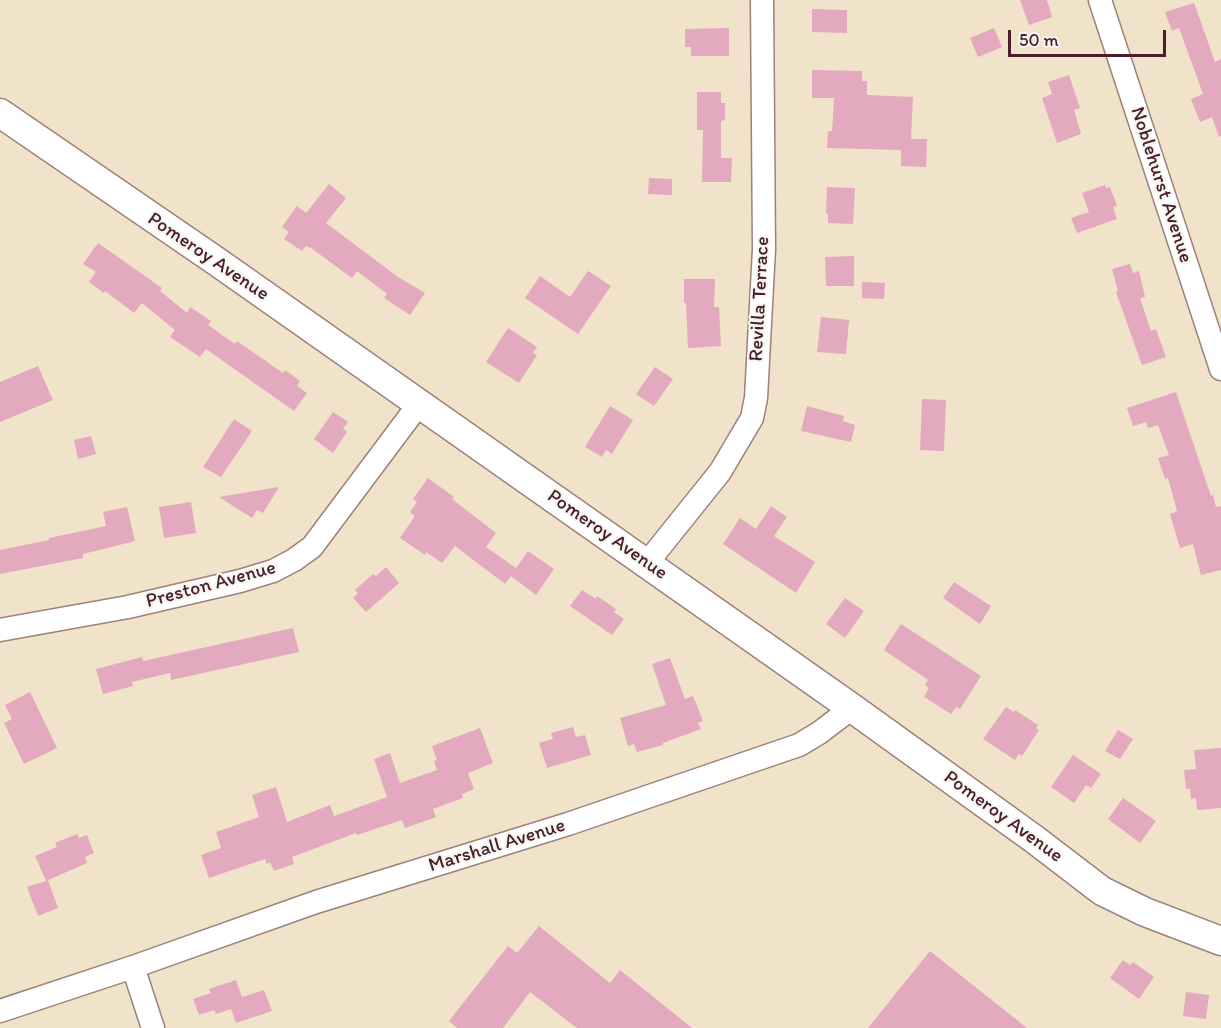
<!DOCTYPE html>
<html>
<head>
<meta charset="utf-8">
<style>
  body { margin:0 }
  #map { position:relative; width:1221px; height:1028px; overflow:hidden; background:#f0e3c9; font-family:Itim,sans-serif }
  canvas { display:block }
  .scale { position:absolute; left:1008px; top:30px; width:158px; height:27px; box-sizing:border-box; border:3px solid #4a1f2b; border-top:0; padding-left:8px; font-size:18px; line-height:21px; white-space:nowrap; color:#4a1f2b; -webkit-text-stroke:4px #f6f6f2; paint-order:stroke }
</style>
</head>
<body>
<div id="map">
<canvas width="1221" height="1028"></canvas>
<div class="scale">50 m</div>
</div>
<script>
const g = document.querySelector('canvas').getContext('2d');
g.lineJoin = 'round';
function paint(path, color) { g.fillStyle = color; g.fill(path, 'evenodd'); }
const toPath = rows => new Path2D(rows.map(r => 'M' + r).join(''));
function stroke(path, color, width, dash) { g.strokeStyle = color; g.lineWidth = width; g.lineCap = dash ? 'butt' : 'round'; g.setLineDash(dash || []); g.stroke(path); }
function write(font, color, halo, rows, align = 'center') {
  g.font = font + ' Itim,sans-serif'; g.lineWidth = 4.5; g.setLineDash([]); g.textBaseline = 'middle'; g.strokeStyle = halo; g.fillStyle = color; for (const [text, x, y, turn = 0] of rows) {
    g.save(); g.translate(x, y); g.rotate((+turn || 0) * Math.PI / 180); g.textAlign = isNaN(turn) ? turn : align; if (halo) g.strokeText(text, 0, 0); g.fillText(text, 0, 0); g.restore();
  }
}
const building = toPath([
  [1020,0,1047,0,1052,17,1029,25],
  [1194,3,1215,62,1221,59,1221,136,1219,137,1212,117,1200,122,1191,99,1203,94,1179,28,1172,31,1165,12],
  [812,9,847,10,847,33,812,32],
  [729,28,729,56,691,56,691,47,685,47,685,29],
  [994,28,1002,47,978,57,970,38],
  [812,70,862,71,862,81,867,81,867,95,913,97,911,139,927,139,926,167,901,166,901,150,827,148,828,131,832,131,834,98,812,98],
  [1069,75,1080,108,1074,110,1081,134,1057,143,1042,98,1052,94,1048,82],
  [697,92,721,92,721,103,725,103,725,120,721,121,721,158,732,158,731,182,702,182,703,130,697,130],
  [649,178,672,179,672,195,648,194],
  [329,184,346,198,326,223,398,277,425,293,410,315,384,298,387,294,357,271,352,278,311,248,306,246,302,251,284,239,289,232,282,227,297,206,306,213],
  [1105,185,1106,188,1110,187,1117,206,1113,207,1117,219,1077,233,1071,218,1089,212,1082,193],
  [827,187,855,188,853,224,828,223,828,214,826,213],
  [98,243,162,288,160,291,187,313,190,307,211,321,208,325,235,344,237,341,283,373,285,370,300,381,297,386,307,393,294,411,206,349,200,357,170,337,175,330,142,303,134,313,105,291,104,293,89,282,96,272,83,264],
  [854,256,854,286,826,286,825,257],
  [1130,264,1133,273,1139,271,1145,297,1140,298,1151,331,1156,329,1166,357,1142,365,1116,292,1118,291,1112,269],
  [588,271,611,286,578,334,525,298,540,276,570,297],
  [684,279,715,279,714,307,719,307,721,346,688,348,686,303,684,303],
  [862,282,885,283,884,299,862,298],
  [821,317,849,320,846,354,817,352],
  [508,328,537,347,533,353,537,355,519,383,486,362],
  [38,366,53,400,0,422,0,382],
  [655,367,673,379,654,406,636,394],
  [1176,392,1211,496,1213,495,1216,507,1221,506,1221,570,1201,575,1193,544,1180,548,1170,514,1177,511,1168,478,1165,479,1158,458,1169,455,1158,425,1148,428,1146,422,1133,426,1127,408],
  [922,399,946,400,944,451,920,450],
  [610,406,633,420,612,454,606,450,602,457,585,447],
  [807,406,844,416,843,421,855,425,851,442,801,431],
  [333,412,348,422,343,429,347,432,333,453,314,439],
  [234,419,252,431,221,477,203,467],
  [91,436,96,454,78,459,74,440],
  [428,478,454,497,452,499,496,533,486,547,516,568,528,551,554,569,536,595,511,576,505,584,455,546,442,563,426,552,425,555,400,538,415,516,410,512,417,502,413,499],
  [279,487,263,513,257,510,252,518,219,497],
  [191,502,196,533,164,538,159,507],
  [771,506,787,517,774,536,815,562,796,593,723,544,740,518,756,529],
  [127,507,135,541,83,554,83,558,0,574,0,550,49,540,49,538,106,526,103,512],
  [386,567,399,583,366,612,353,598,358,593,355,590,373,574,376,576],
  [954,582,991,606,980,624,943,598],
  [582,590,596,599,597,596,616,609,614,612,624,619,612,635,570,606],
  [845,598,864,611,845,638,826,624],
  [901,624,981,676,960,709,956,707,951,714,924,697,929,688,925,685,928,680,884,650],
  [293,628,299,652,171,680,170,673,132,682,133,686,103,694,96,669,142,657,143,661],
  [670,658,685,699,693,696,703,721,698,723,701,729,663,743,663,745,637,752,634,744,628,746,620,718,666,705,652,664],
  [30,692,57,748,24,764,4,723,12,719,5,705],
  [1006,707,1014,712,1015,710,1038,725,1036,728,1039,730,1022,756,1019,754,1015,760,983,739],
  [573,727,576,737,585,735,591,755,547,768,539,743,553,739,551,733],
  [480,728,493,763,468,773,474,789,462,794,463,798,433,809,436,817,405,828,402,820,357,835,356,833,292,857,294,864,274,871,270,862,267,864,265,859,209,878,201,855,221,848,216,832,259,817,252,795,276,787,287,822,330,805,334,816,387,797,374,759,390,753,400,783,437,770,434,761,437,760,432,746],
  [1118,730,1133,739,1120,759,1105,751],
  [1221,748,1221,808,1197,810,1196,798,1191,799,1190,789,1186,789,1184,770,1196,769,1194,750],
  [1073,755,1101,774,1091,788,1086,785,1074,803,1051,787],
  [1123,798,1156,821,1140,843,1108,819],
  [77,834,79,838,87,835,94,853,85,857,87,863,48,880,58,908,38,916,27,887,46,881,35,856,57,847,55,843],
  [539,926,610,983,620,970,692,1028,577,1028,530,992,503,1028,457,1028,449,1021,508,946,517,953],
  [930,951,1027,1028,868,1028],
  [1123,960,1130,965,1133,962,1154,977,1139,999,1110,978],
  [236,980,242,997,264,990,272,1011,236,1023,231,1009,216,1014,214,1010,199,1015,193,999,211,993,209,989],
  [1186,992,1209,995,1206,1019,1183,1016]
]);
const minor = toPath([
  [1100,0,1221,369],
  [647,563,720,472,752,418,756,398,764,249,762,0],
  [0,630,128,607,240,581,273,571,294,560,312,547,419,404],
  [133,967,153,1028],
  [0,1011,133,967,316,902,568,824,799,745,819,733,852,708]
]);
const tertiary = toPath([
  [0,113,216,261,852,708,1034,839,1102,891,1145,912,1221,941]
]);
const streetNames = [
  ["Noblehurst Avenue",1161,185,72],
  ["Pomeroy Avenue",208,257,34],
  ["Revilla Terrace",760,299,-87],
  ["Pomeroy Avenue",607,535,35],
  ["Preston Avenue",211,585,-15],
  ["Pomeroy Avenue",1003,817,36],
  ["Marshall Avenue",497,846,-17]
];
paint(building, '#e3a9be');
stroke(minor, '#9d817a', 25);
stroke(tertiary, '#9d817a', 31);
stroke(minor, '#fff', 22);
stroke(tertiary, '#fff', 28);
write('20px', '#4a1f2b', '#f6f6f2', streetNames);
</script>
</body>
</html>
